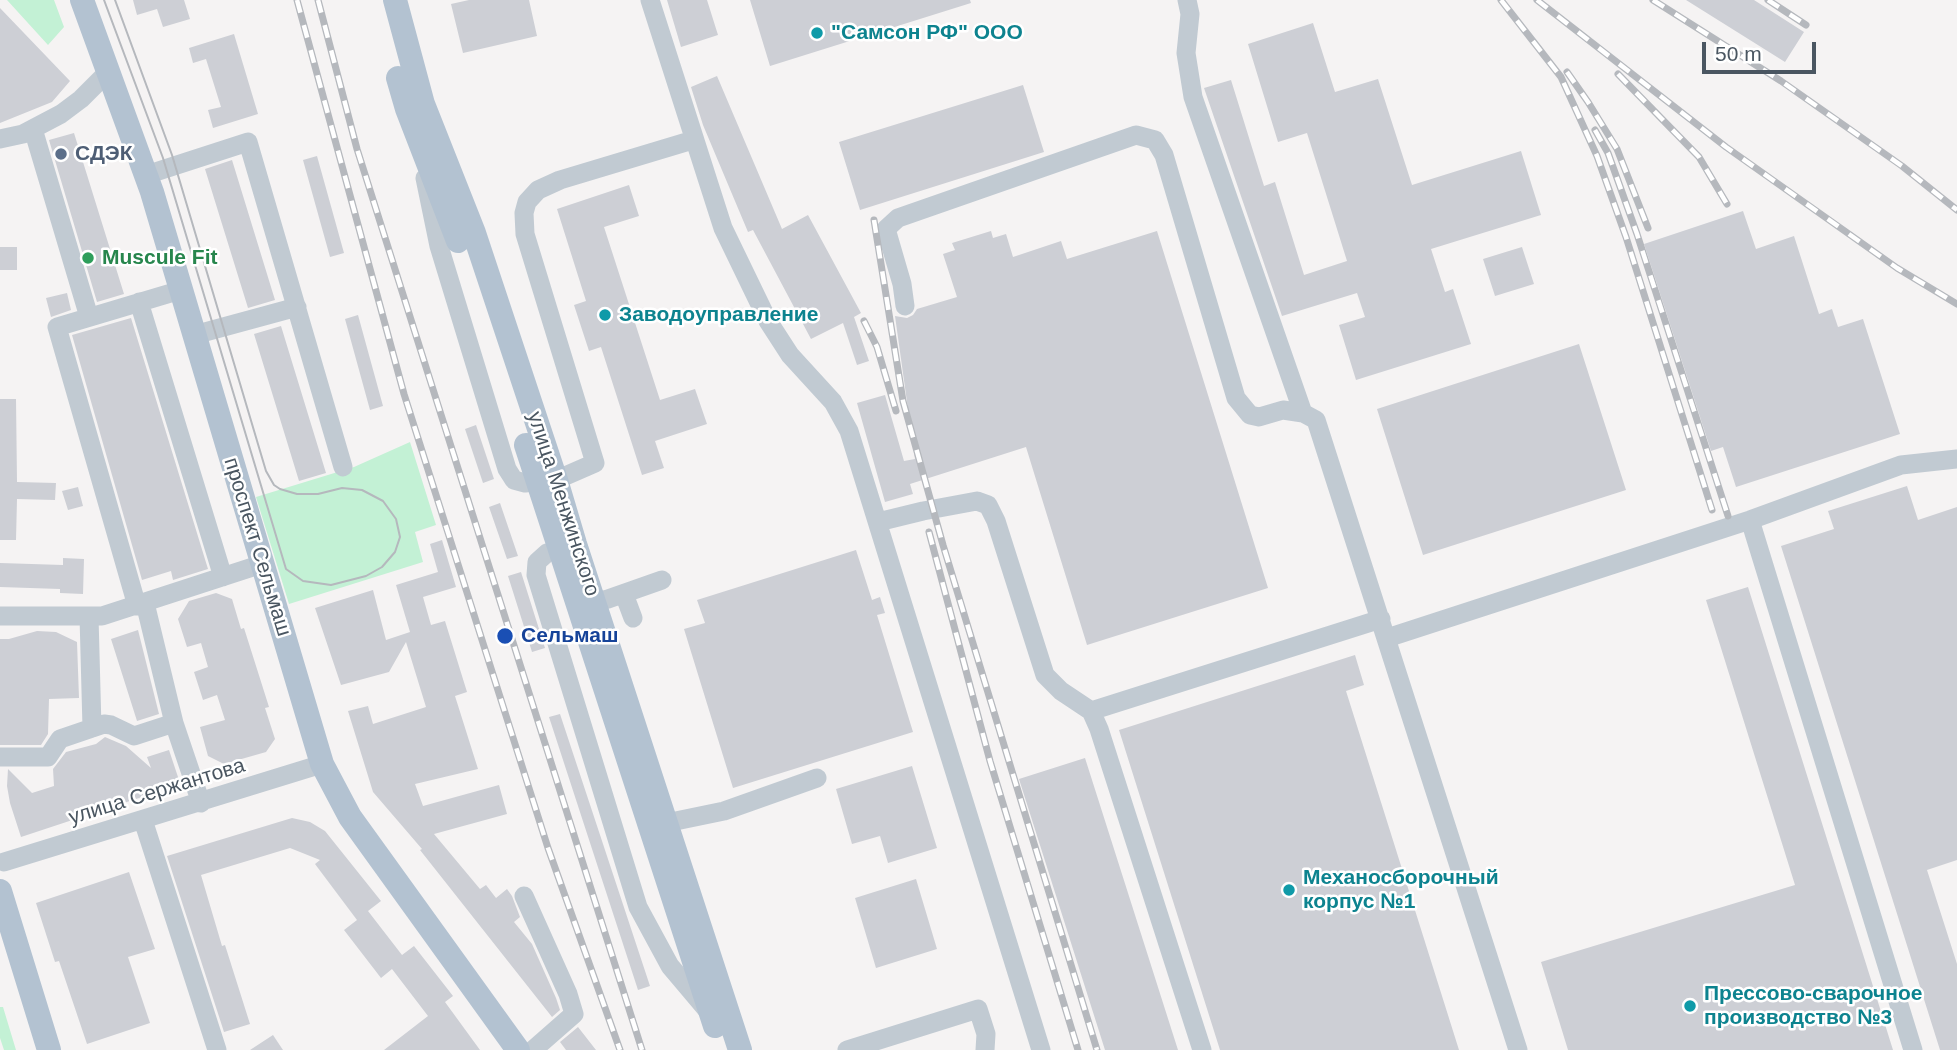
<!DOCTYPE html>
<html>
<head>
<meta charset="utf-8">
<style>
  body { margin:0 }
  #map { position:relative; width:1957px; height:1050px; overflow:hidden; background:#f5f3f3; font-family:Helvetica,sans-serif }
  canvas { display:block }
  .scale { position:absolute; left:1702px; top:42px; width:114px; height:32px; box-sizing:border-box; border:4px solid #4a5661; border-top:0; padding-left:9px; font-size:21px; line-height:24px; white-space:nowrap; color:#4a5661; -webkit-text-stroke:5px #fff; paint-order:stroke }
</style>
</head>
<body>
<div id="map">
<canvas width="1957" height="1050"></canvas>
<div class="scale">50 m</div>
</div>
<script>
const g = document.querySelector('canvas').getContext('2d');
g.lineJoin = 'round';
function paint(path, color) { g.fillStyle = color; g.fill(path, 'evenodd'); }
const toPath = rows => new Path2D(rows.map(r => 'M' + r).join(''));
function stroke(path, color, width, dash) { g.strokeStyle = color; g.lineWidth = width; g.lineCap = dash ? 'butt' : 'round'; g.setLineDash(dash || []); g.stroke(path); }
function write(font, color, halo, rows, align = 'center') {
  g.font = font + ' Helvetica,sans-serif'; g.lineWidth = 5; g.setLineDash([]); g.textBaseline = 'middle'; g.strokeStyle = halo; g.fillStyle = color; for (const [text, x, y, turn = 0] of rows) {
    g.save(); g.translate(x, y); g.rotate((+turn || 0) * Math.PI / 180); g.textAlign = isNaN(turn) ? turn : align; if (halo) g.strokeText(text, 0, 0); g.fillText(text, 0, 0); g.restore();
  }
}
const green = toPath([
  [7,0,54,0,64,27,48,45],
  [410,442,436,525,415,532,423,562,289,604,256,497,354,467],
  [0,1007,3,1007,16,1050,4,1050,0,1038]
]);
const building = toPath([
  [133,0,184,0,190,19,163,27,157,9,137,15],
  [469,0,529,0,537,36,463,53,451,4],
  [667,0,707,0,718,35,681,47],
  [750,0,970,0,971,3,770,66],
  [1686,0,1754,0,1804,32,1785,62],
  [0,8,70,81,52,102,0,123],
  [1313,23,1335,92,1378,79,1412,185,1521,151,1541,215,1431,249,1445,292,1453,289,1471,344,1356,380,1339,325,1365,317,1357,293,1282,316,1204,88,1231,80,1264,186,1275,182,1304,275,1347,261,1307,133,1278,142,1248,44],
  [234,34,258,114,213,128,208,110,221,107,206,59,193,63,189,48],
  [717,76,782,229,808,215,861,313,854,317,869,361,857,365,843,323,811,339,753,230,748,232,703,125,691,87],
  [1023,85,1044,152,860,210,839,142],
  [74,133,124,294,97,302,49,140],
  [317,156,344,253,330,257,303,160],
  [232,160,275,300,248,308,205,169],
  [629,185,639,216,604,227,660,400,695,389,707,424,655,441,664,468,642,475,601,347,589,351,574,305,586,301,557,209],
  [1743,211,1756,249,1794,236,1819,314,1832,309,1838,327,1863,319,1900,434,1736,487,1723,447,1711,451,1644,244],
  [991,231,993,238,1006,234,1013,257,1061,241,1067,259,1157,231,1268,588,1087,645,1026,447,910,484,913,494,885,502,857,403,885,395,904,461,915,459,895,316,907,318,913,315,917,309,957,297,943,254,955,250,952,243],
  [0,247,17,247,17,270,0,270],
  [1522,247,1534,284,1495,296,1483,259],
  [67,293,71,310,51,317,46,298],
  [358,315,383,406,370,410,345,319],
  [131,318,208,569,173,580,171,571,142,580,72,335],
  [281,326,326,473,299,481,254,334],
  [1579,344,1626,490,1423,555,1377,409],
  [0,399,16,399,17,482,56,483,55,500,17,499,16,540,0,540],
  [476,425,494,479,483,483,465,429],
  [1907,486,1918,520,1957,507,1957,860,1927,870,1957,964,1957,1050,1940,1050,1781,546,1834,529,1828,511],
  [78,487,83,506,68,510,62,491],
  [500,503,518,556,507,559,489,507],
  [442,540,456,587,423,597,431,625,445,621,467,692,455,696,478,769,415,784,423,806,499,785,507,814,434,834,480,889,486,885,496,898,507,889,512,896,520,917,514,922,532,944,556,998,560,1010,552,1017,420,850,422,849,373,792,348,711,368,706,373,724,426,707,406,642,389,672,341,685,315,608,373,590,386,640,410,632,396,585,438,572,430,544],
  [856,550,872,600,880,597,885,613,877,615,913,732,733,788,684,629,705,623,697,600],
  [63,558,84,559,83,594,60,593,60,589,0,587,0,563,63,565],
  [521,572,545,648,532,652,508,576],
  [1748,587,1893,1050,1568,1050,1541,962,1795,885,1706,600],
  [216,593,232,599,241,629,244,628,269,707,265,708,275,739,266,752,224,764,208,756,200,727,225,720,217,695,203,700,194,672,208,667,201,643,187,647,178,619,189,601],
  [138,630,159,714,137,721,111,639],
  [37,631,56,632,77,642,79,698,49,699,48,734,41,745,0,745,0,639,9,639],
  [1355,655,1364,685,1346,691,1459,1050,1220,1050,1119,730],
  [560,714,650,986,638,990,549,717],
  [105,737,126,746,151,768,147,757,169,750,179,780,149,790,151,794,21,837,10,803,7,786,8,769,32,793,54,786,53,769,66,752,96,744],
  [1085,758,1178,1050,1105,1050,1019,779],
  [912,766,937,848,888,863,880,836,852,844,836,789],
  [292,818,310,822,325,831,381,901,368,911,402,955,414,946,453,996,445,1002,480,1050,384,1050,428,1016,392,969,381,978,344,930,357,920,315,864,320,860,290,848,201,875,222,946,225,945,250,1024,224,1032,167,856],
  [129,872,155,949,128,957,150,1023,87,1044,59,961,55,962,36,903],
  [916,879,937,949,876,968,855,898],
  [578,1027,596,1050,566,1050,560,1042],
  [273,1035,283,1050,250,1050]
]);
const minor = toPath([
  [650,0,723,228,768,321,790,355,833,402,849,431,1041,1050],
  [1187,0,1190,14,1186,53,1193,97,1303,413],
  [33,129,89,317],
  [0,139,23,134,61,114,81,99,108,72],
  [146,175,248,142,343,467],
  [425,178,439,246,507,469,514,480,525,483,556,480,595,463,525,234,524,213,527,202,538,190,560,180,693,140],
  [139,302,223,577],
  [905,306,902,284,886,229,898,218,1136,135,1155,140,1164,155,1236,398,1250,415,1259,417,1283,410,1303,413,1316,420,1518,1050],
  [194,335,297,307],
  [1750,520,1913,1050],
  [878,522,923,511,977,501,988,505,996,521,1045,675,1061,691,1091,711,1099,729,1202,1050],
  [559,549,547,553,537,562,536,575,638,907,670,966,708,1011],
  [624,594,633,618],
  [145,603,174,723,201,803],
  [583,605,608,599,662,580],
  [137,606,57,327,181,290],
  [0,616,102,616,262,564],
  [89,616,92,728],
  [1387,638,1750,520,1901,465,1957,459],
  [1091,711,1381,619],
  [0,757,48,757,60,739,104,724,111,725,134,736,174,723],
  [143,820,217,1050],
  [666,823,724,811,817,778],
  [4,862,322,764],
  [524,896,568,994,574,1014,533,1050],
  [847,1050,978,1009,986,1034,985,1050]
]);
const major = toPath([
  [82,0,152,192,322,764,350,817,518,1050],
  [395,0,423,104,474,233,556,480,575,544,740,1050],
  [398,78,407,109,458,241],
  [526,445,715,1026],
  [0,891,49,1050]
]);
const tram = toPath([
  [104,0,163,158,286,569,303,581,331,585,366,576,382,567,395,552,400,537,396,519,383,501,362,490,342,488,318,494,297,494,280,489,274,485,266,471,172,155,115,0]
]);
const rail = toPath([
  [297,0,404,394,548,848,620,1050],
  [318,0,357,149,642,1050],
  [1501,0,1561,77,1597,156,1626,237,1712,510],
  [1537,0,1726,147,1897,268,1957,304],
  [1653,0,1781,81,1902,166,1957,210],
  [1768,0,1806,25],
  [1567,72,1588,102,1617,149,1648,228],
  [1618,74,1699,157,1727,204],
  [1595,130,1608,153,1637,234,1728,516],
  [874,220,903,401,943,545,1097,1050],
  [864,321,877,347,896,411],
  [929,532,990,761,1078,1050]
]);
const markers = [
  [817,33,7,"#0f9aa8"],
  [61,154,7,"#5c6f8a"],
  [88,258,7,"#2e9e5b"],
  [605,315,7,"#0f9aa8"],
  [505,636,9,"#1a4fb4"],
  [1289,890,7,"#0f9aa8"],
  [1690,1006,7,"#0f9aa8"]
];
const cultureNames = [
  ["\"Самсон РФ\" ООО",831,33],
  ["Заводоуправление",619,315],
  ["Механосборочный",1303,878],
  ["корпус №1",1303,902],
  ["Прессово-сварочное",1704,994],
  ["производство №3",1704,1018]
];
const serviceNames = [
  ["СДЭК",75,154]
];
const leisureNames = [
  ["Muscule Fit",102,258]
];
const streetNames = [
  ["улица Менжинского",563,504,72],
  ["проспект Сельмаш",257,547,73],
  ["улица Сержантова",157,792,-17]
];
const transitNames = [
  ["Сельмаш",521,636]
];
paint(green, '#c3f1d5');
paint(building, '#cdcfd5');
stroke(minor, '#c1cad2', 19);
stroke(major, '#b3c2d1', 24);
stroke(tram, '#b5b8bd', 2);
stroke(rail, '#b5b8bd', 7);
stroke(rail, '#fff', 4.5, [13]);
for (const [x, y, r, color] of markers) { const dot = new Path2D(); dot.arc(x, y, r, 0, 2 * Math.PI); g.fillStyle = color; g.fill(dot); stroke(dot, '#fff', 2.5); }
write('bold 21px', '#0d838f', '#fff', cultureNames, 'left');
write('bold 21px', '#4e5e75', '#fff', serviceNames, 'left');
write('bold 21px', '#27864d', '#fff', leisureNames, 'left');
write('21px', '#4a5661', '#fff', streetNames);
write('bold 21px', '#164399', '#fff', transitNames, 'left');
</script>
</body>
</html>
